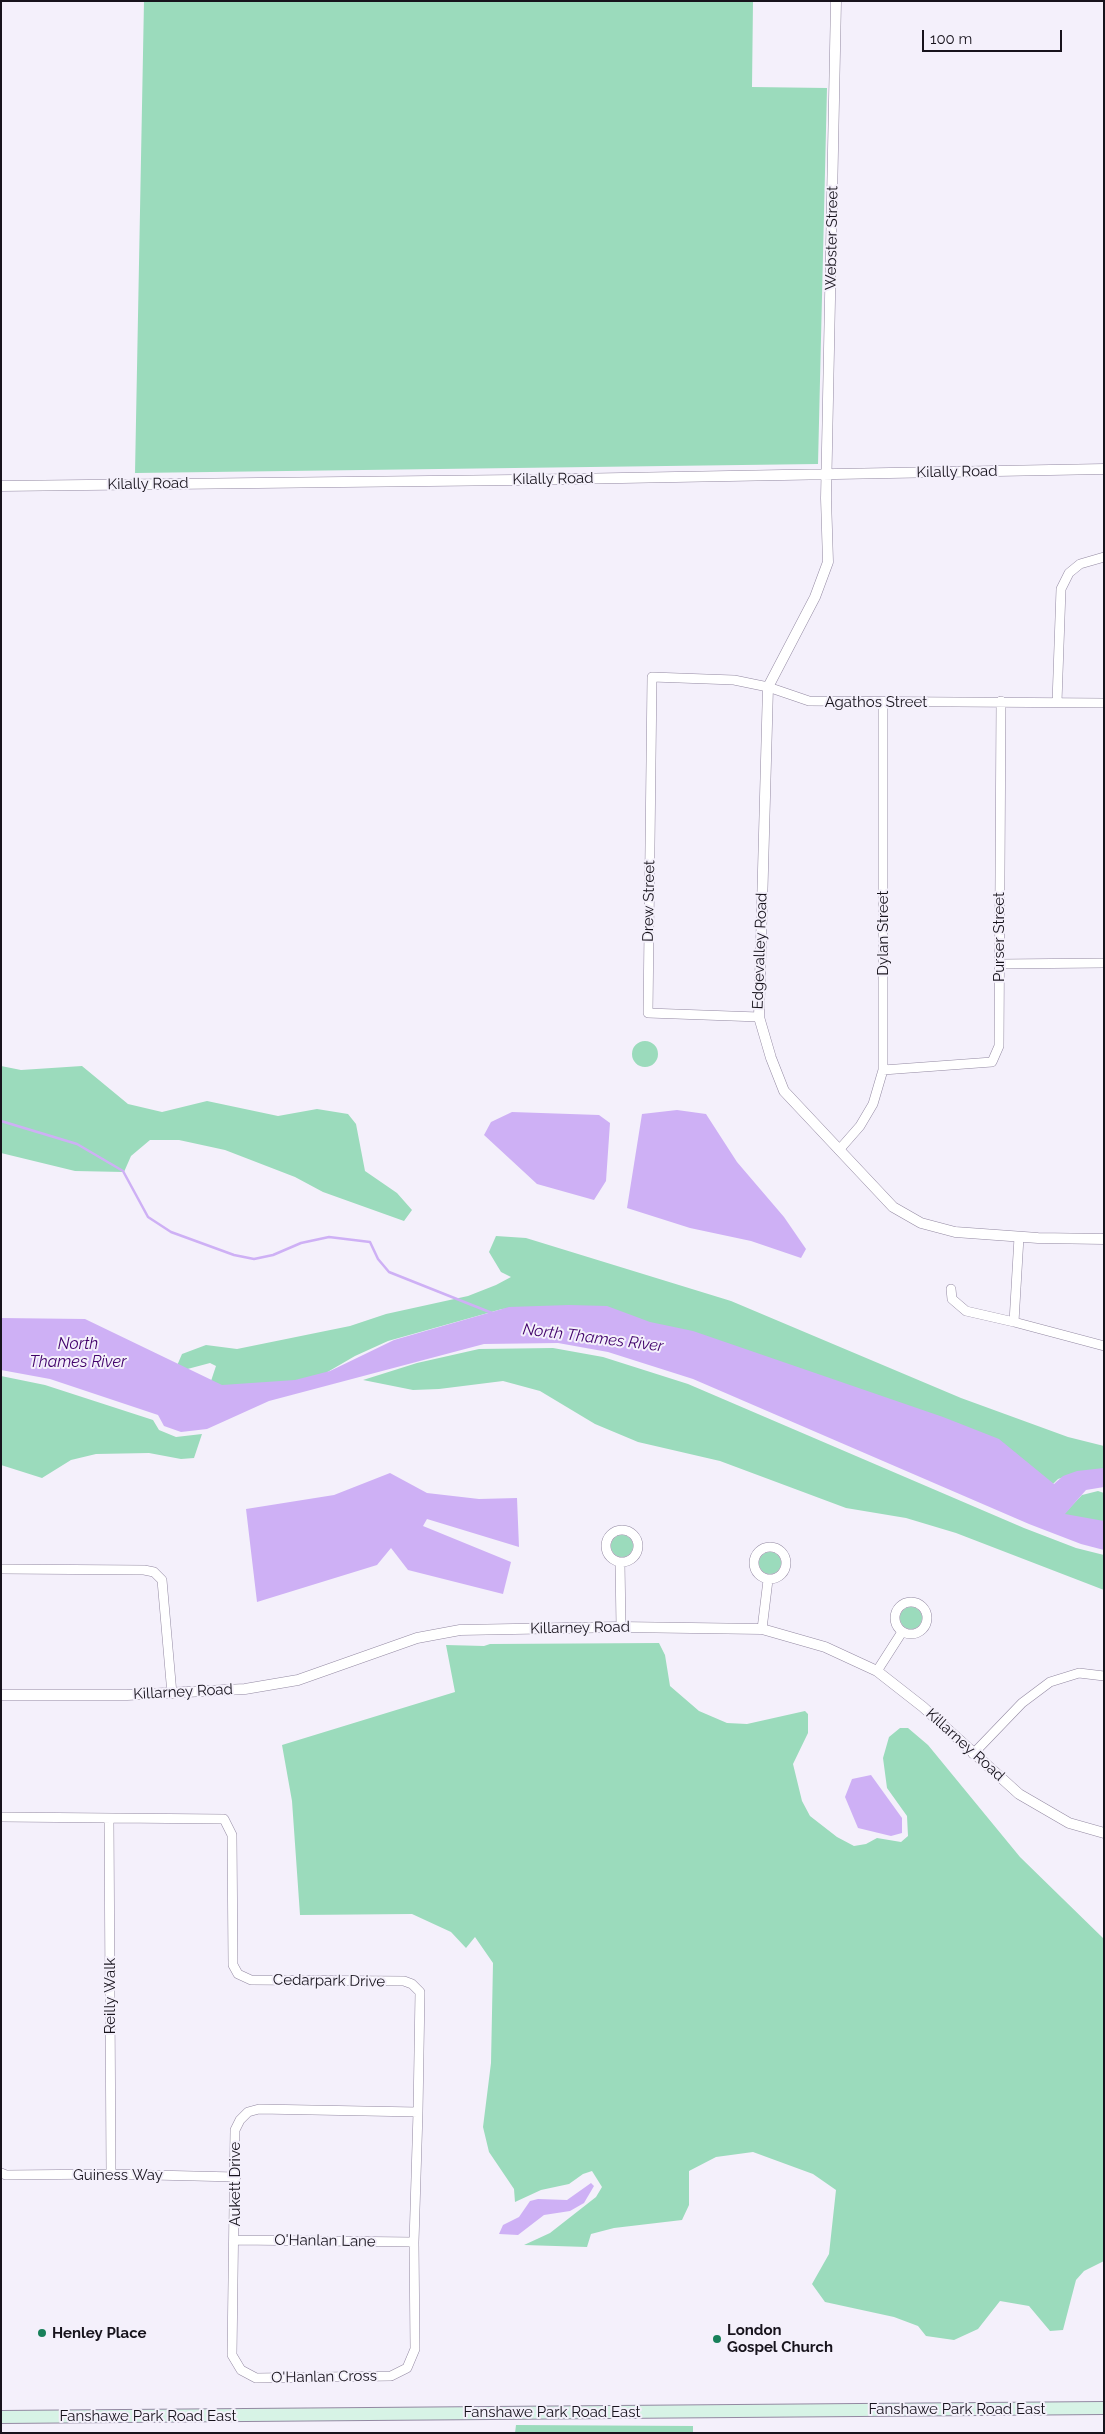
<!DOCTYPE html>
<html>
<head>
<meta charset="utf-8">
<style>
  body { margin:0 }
  #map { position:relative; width:1105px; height:2434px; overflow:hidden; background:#f4f0fb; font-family:Raleway,sans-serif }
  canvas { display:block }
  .frame { position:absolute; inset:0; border:2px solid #17131c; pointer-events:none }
  .scale { position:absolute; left:922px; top:30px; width:140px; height:22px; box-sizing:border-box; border:2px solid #17131c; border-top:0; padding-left:6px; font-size:15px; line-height:18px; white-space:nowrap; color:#17131c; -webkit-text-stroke:4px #f4f0fb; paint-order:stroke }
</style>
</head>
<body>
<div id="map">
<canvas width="1105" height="2434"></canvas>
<div class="frame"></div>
<div class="scale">100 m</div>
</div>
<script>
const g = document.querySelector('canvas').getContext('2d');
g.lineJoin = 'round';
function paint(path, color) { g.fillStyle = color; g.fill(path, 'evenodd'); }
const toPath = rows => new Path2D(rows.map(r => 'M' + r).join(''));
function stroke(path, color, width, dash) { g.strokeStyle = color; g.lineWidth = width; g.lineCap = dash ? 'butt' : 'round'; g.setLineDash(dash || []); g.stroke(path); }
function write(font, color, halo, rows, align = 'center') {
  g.font = font + ' Raleway,sans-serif'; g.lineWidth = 4; g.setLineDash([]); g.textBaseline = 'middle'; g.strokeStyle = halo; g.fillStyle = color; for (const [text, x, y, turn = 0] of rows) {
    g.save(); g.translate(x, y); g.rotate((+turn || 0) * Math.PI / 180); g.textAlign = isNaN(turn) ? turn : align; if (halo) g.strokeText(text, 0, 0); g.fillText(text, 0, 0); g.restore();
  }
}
const green = toPath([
  [144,1,753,1,752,87,827,88,818,464,135,473],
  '632 1054a13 13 0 1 1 26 0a13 13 0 1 1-26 0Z',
  [1,1066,21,1070,82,1066,128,1104,162,1112,207,1101,278,1116,317,1109,348,1114,356,1124,365,1171,397,1193,412,1210,404,1221,323,1192,295,1177,225,1150,179,1140,150,1140,131,1156,124,1172,75,1171,1,1153],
  [496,1236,526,1238,731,1301,961,1398,1068,1437,1104,1446,1104,1472,1073,1474,1058,1479,1050,1487,565,1306,502,1309,388,1341,355,1356,324,1374,290,1383,218,1388,211,1381,216,1366,210,1363,180,1371,176,1368,182,1354,206,1345,237,1349,350,1326,386,1314,468,1296,496,1285,511,1277,501,1272,489,1252],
  [553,1348,603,1357,688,1384,1024,1528,1076,1548,1104,1555,1104,1590,956,1533,906,1518,846,1508,720,1461,638,1442,595,1424,540,1391,503,1381,439,1389,413,1390,363,1380,417,1363,479,1349],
  [1,1376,45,1385,153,1420,159,1430,176,1437,202,1434,194,1458,181,1459,149,1453,96,1454,71,1460,42,1478,1,1465],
  [1098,1491,1104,1493,1104,1525,1060,1518,1082,1495],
  '611 1546a11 11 0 1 1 22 0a11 11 0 1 1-22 0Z',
  '759 1563a11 11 0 1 1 22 0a11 11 0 1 1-22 0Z',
  '900 1618a11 11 0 1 1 22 0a11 11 0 1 1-22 0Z',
  [659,1643,665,1655,670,1686,699,1711,727,1723,747,1724,805,1711,808,1714,808,1733,793,1764,802,1801,810,1816,837,1837,854,1846,866,1844,877,1838,901,1842,908,1836,907,1816,887,1788,883,1758,889,1737,900,1728,908,1728,928,1745,1020,1857,1104,1939,1104,2261,1084,2271,1076,2280,1063,2330,1050,2331,1029,2306,1000,2301,978,2329,954,2340,926,2336,918,2326,894,2317,825,2302,812,2284,829,2254,836,2190,813,2174,753,2152,716,2157,689,2171,689,2205,682,2220,614,2228,591,2234,587,2247,524,2245,550,2233,596,2197,602,2187,592,2171,583,2174,569,2184,541,2190,515,2202,514,2189,489,2152,483,2127,491,2063,493,1963,475,1937,466,1948,451,1932,412,1914,300,1915,292,1801,282,1745,455,1692,446,1645,484,1646,490,1644],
  [516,2425,693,2426,693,2433,515,2433]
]);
const water = toPath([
  [677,1110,706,1114,737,1162,784,1217,806,1249,801,1258,751,1241,690,1228,627,1208,642,1114],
  [512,1112,599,1115,610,1123,606,1181,594,1200,537,1184,484,1135,491,1122],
  [569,1305,607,1306,650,1322,693,1331,943,1417,999,1439,1054,1484,1063,1476,1077,1471,1104,1468,1104,1487,1086,1490,1065,1514,1104,1521,1104,1550,1081,1544,1029,1524,693,1379,608,1352,558,1343,484,1344,269,1401,207,1429,181,1432,164,1426,158,1415,50,1379,1,1370,1,1318,85,1319,222,1385,295,1380,330,1371,394,1340,509,1307],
  [390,1473,427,1493,479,1499,517,1498,519,1547,427,1519,423,1526,511,1562,503,1594,408,1570,391,1548,377,1565,257,1602,246,1509,334,1495],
  [871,1775,902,1818,902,1833,891,1836,858,1828,845,1797,852,1779],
  [591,2183,594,2186,584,2203,570,2211,544,2215,518,2235,499,2234,503,2225,519,2217,530,2201,538,2199,567,2200]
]);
const stream = toPath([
  [1,1121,77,1144,123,1171,148,1217,171,1232,234,1255,254,1259,273,1255,301,1243,329,1237,370,1242,378,1259,389,1272,492,1313]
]);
const minor = toPath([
  [1057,702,1061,589,1069,573,1080,564,1104,557],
  [999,964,1104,963],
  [759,1017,648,1013,652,677,734,680,768,687,809,701,1104,703],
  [883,1070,992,1062,999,1046,1001,701],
  [839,1150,860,1126,873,1104,883,1070,883,703],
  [1019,1237,1014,1322,1104,1346],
  [951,1289,952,1299,966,1311,1014,1322],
  '606 1546a16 16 0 1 1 32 0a16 16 0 1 1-32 0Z',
  '754 1563a16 16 0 1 1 32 0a16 16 0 1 1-32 0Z',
  [620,1562,621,1627],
  [1,1569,144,1570,154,1572,162,1580,172,1694],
  '895 1618a16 16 0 1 1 32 0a16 16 0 1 1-32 0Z',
  [762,1629,768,1580],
  [877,1671,902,1632],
  [973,1754,1022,1703,1050,1682,1079,1673,1104,1676],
  [1,1817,224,1819,232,1835,233,1965,238,1974,251,1980,404,1981,412,1984,420,1992,418,2112,414,2242,415,2349,407,2368,391,2376,256,2378,241,2370,232,2355,235,2130,240,2120,248,2112,259,2109,418,2112],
  [109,1818,111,2174],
  [1,2173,6,2175,111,2174,236,2177],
  [235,2240,414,2242]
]);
const tertiary = toPath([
  [836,1,826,498,828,562,815,597,768,687,759,1017,771,1058,784,1091,893,1207,921,1223,955,1232,1038,1238,1104,1239],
  [1,486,515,480,1104,469],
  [1,1695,127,1695,245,1689,298,1680,417,1638,460,1630,621,1627,762,1629,825,1647,877,1671,923,1707,1019,1794,1069,1823,1104,1833]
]);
const secondary = toPath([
  [1,2417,1104,2408]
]);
const markers = [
  [42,2333,5,"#18805a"],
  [717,2339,5,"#18805a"]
];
const streetNames = [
  ["Webster Street",832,238,-89],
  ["Kilally Road",957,472,-1],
  ["Kilally Road",553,479,-1],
  ["Kilally Road",148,484,-1],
  ["Agathos Street",876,702],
  ["Drew Street",649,901,-89],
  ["Dylan Street",883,933,-90],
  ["Purser Street",999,937,-90],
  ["Edgevalley Road",760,951,-88],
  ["Killarney Road",580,1628,-1],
  ["Killarney Road",183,1692,-3],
  ["Killarney Road",965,1745,42],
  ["Cedarpark Drive",329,1981,1],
  ["Reilly Walk",110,1996,-90],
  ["Guiness Way",118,2175],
  ["Aukett Drive",235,2184,-90],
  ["O'Hanlan Lane",325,2241,1],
  ["O'Hanlan Cross",324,2377,-1],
  ["Fanshawe Park Road East",957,2409],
  ["Fanshawe Park Road East",552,2412],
  ["Fanshawe Park Road East",148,2416]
];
const poiNames = [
  ["London",727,2330],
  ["Gospel Church",727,2347],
  ["Henley Place",52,2333]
];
const waterNames = [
  ["North Thames River",593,1338,7],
  ["North",78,1344],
  ["Thames River",78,1362]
];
paint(green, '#9bdbbc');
paint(water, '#ceb0f5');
stroke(stream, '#ceb0f5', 2.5);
stroke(minor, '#9389a2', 10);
stroke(tertiary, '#9389a2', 11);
stroke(secondary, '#9389a2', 14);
stroke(minor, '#fff', 9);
stroke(tertiary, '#fff', 10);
stroke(secondary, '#d7f3e6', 12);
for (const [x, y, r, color] of markers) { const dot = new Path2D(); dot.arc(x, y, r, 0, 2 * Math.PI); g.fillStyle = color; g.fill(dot); stroke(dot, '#f4f0fb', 2); }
write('15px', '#17131c', '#f4f0fb', streetNames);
write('bold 15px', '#17131c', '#f4f0fb', poiNames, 'left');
write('italic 16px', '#40016a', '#f4f0fb', waterNames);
</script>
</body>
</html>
